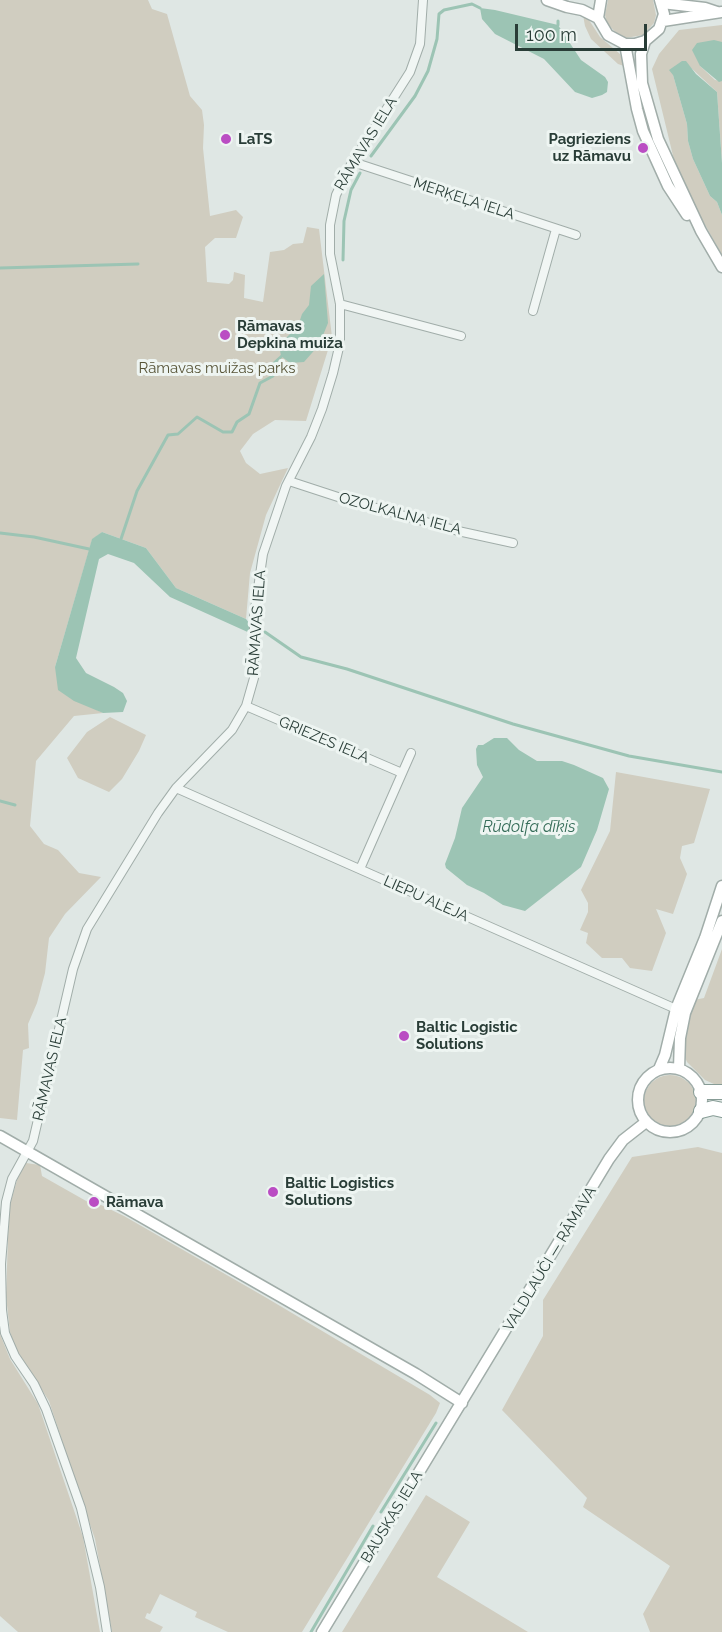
<!DOCTYPE html>
<html>
<head>
<meta charset="utf-8">
<style>
  body { margin:0 }
  #map { position:relative; width:722px; height:1632px; overflow:hidden; background:#dfe7e4; font-family:Raleway,sans-serif }
  canvas { display:block }
  .scale { position:absolute; left:515px; top:24px; width:132px; height:27px; box-sizing:border-box; border:3px solid #293d37; border-top:0; padding-left:8px; font-size:18px; line-height:21px; white-space:nowrap; color:#293d37; -webkit-text-stroke:4px #eef5f2; paint-order:stroke }
</style>
</head>
<body>
<div id="map">
<canvas width="722" height="1632"></canvas>
<div class="scale">100 m</div>
</div>
<script>
const g = document.querySelector('canvas').getContext('2d');
g.lineJoin = 'round';
function paint(path, color) { g.fillStyle = color; g.fill(path, 'evenodd'); }
const toPath = rows => new Path2D(rows.map(r => 'M' + r).join(''));
function stroke(path, color, width, dash) { g.strokeStyle = color; g.lineWidth = width; g.lineCap = dash ? 'butt' : 'round'; g.setLineDash(dash || []); g.stroke(path); }
function write(font, color, halo, rows, align = 'center') {
  g.font = font + ' Raleway,sans-serif'; g.lineWidth = 6; g.setLineDash([]); g.textBaseline = 'middle'; g.strokeStyle = halo; g.fillStyle = color; for (const [text, x, y, turn = 0] of rows) {
    g.save(); g.translate(x, y); g.rotate((+turn || 0) * Math.PI / 180); g.textAlign = isNaN(turn) ? turn : align; if (halo) g.strokeText(text, 0, 0); g.fillText(text, 0, 0); g.restore();
  }
}
const green = toPath([
  [0,0,148,0,152,9,167,14,190,96,202,110,204,125,203,148,210,216,236,210,243,217,236,238,215,238,205,247,207,282,229,284,233,280,234,272,245,275,244,298,263,302,270,252,284,250,293,244,303,243,307,227,319,229,332,337,306,421,275,420,253,434,240,451,246,463,260,474,288,468,266,515,250,573,246,619,176,588,146,548,102,532,92,540,55,667,91,707,103,713,74,716,36,761,30,826,44,844,58,850,79,873,101,877,65,914,49,938,45,973,37,1003,28,1024,29,1048,23,1050,17,1120,0,1118],
  [608,0,653,0,656,15,654,23,643,35,626,38,618,35,607,23,605,15],
  [583,15,589,20,600,37,620,54,624,66,618,64,591,39,585,26],
  [722,25,722,42,700,66,715,80,722,81,722,163,717,92,689,66,673,75,687,124,688,141,693,159,710,196,717,202,722,215,722,255,685,189,676,168,652,69,659,54,679,30],
  [110,717,146,735,139,751,122,779,109,792,78,778,67,758,87,732],
  [616,772,710,789,694,843,682,846,680,858,687,874,673,914,656,909,666,933,652,971,630,968,622,958,602,958,586,943,588,933,580,930,588,912,588,903,581,890,610,831],
  [722,949,722,1084,714,1084,705,1080,687,1062,684,1055,684,1041,688,1019,694,1000,704,998],
  '644 1101a26 26 0 1 1 52 0a26 26 0 1 1-52 0Z',
  [698,1147,722,1153,722,1632,650,1632,643,1614,670,1566,583,1507,587,1498,502,1410,543,1336,543,1300,632,1157],
  [26,1163,40,1165,42,1176,95,1206,97,1203,124,1216,265,1297,430,1395,440,1403,436,1413,302,1632,228,1632,195,1617,197,1612,160,1594,150,1614,147,1613,145,1618,163,1627,160,1632,112,1632,95,1539,78,1489,49,1401,15,1347,10,1332,6,1296,9,1208,17,1180,23,1165],
  [0,1334,10,1359,38,1404,83,1537,100,1632,18,1632,0,1616],
  [426,1495,470,1522,437,1577,528,1632,342,1632]
]);
const water = toPath([
  [480,8,495,10,558,25,581,60,605,77,608,82,607,92,602,95,592,98,575,92,544,59,495,34,482,19],
  [714,40,722,42,722,81,719,82,700,66,692,50,697,43],
  [682,61,686,61,696,74,717,92,722,163,722,215,717,202,710,196,693,159,688,141,687,124,673,75,669,70],
  [324,274,328,323,319,345,304,362,290,363,281,356,280,350,282,342,298,326,302,314,309,305,311,286],
  [102,532,146,548,176,588,246,619,253,628,252,634,170,597,134,563,108,554,99,559,76,658,86,673,114,687,123,693,127,701,123,712,103,713,74,701,58,690,55,667,92,539],
  [494,738,507,738,519,750,537,761,562,761,574,765,603,778,609,789,597,830,581,867,525,911,503,905,484,893,467,885,446,868,445,864,455,838,462,808,483,777,477,765,476,749,478,745,483,745]
]);
const stream = toPath([
  [558,25,558,21],
  [371,156,415,96,428,71,437,39,439,14,444,10,472,4,480,8],
  [343,260,344,221,351,190,360,173],
  [0,268,138,264],
  [0,533,34,537,89,549],
  [121,539,137,491,168,435,178,434,197,417,223,432,232,432,237,422,249,414,260,383,273,376,273,364,284,354],
  [265,632,301,657,347,669,513,724,629,756,722,772],
  [0,801,15,805],
  [381,1512,436,1423],
  [311,1632,373,1526]
]);
const street = toPath([
  [353,162,576,235],
  [340,304,461,336],
  [533,311,556,229],
  [289,481,341,498,458,531,513,543],
  [246,706,402,773],
  [176,788,676,1009],
  [360,869,411,753],
  [107,1632,100,1587,81,1508,46,1409,34,1384,15,1356,5,1333,2,1310,1,1264,6,1202,12,1179,33,1141,73,969,87,929,158,813,176,788,232,730,246,706,254,678,254,616,263,554,286,486,311,437,322,409,333,373,340,343,340,304,330,254,330,225,336,195,349,168,410,72,420,44,423,0]
]);
const secondary = toPath([
  [547,0,567,7,582,10,598,18],
  [601,0,598,18,608,35,625,44,635,44,645,41,659,29,664,14,660,0],
  [662,3,705,8,717,12],
  [663,21,722,12],
  [645,41,641,54,642,83,658,139,701,231,722,267],
  [625,44,637,109,643,131,668,186,687,215],
  '638 1100a32 32 0 1 1 64 0a32 32 0 1 1-64 0Z',
  [659,1069,665,1055,676,1009,705,938,722,886],
  [679,1069,680,1038,685,1013,722,921],
  [0,1136,416,1374,462,1403],
  [322,1632,609,1159,623,1140,646,1122]
]);
const highway = toPath([
  [701,1092,722,1092],
  [701,1111,713,1108,722,1110]
]);
const markers = [
  [226,139,6,"#ba4dc3"],
  [643,148,6,"#ba4dc3"],
  [225,335,6,"#ba4dc3"],
  [404,1036,6,"#ba4dc3"],
  [273,1192,6,"#ba4dc3"],
  [94,1202,6,"#ba4dc3"]
];
const poiNames = [
  ["LaTS",238,139],
  ["Pagrieziens",631,139,"right"],
  ["uz Rāmavu",631,156,"right"],
  ["Rāmavas",237,326],
  ["Depkina muiža",237,343],
  ["Baltic Logistic",416,1027],
  ["Solutions",416,1044],
  ["Baltic Logistics",285,1183],
  ["Solutions",285,1200],
  ["Rāmava",106,1202]
];
const streetNames = [
  ["RĀMAVAS IELA",366,144,-59],
  ["MERĶEĻA IELA",464,199,18],
  ["OZOLKALNA IELA",400,514,15],
  ["RĀMAVAS IELA",257,623,-86],
  ["GRIEZES IELA",324,740,23],
  ["LIEPU ALEJA",426,899,24],
  ["RĀMAVAS IELA",50,1069,-77],
  ["VALDLAUČI — RĀMAVA",550,1259,-59],
  ["BAUSKAS IELA",392,1517,-59]
];
const parkNames = [
  ["Rāmavas muižas parks",217,368]
];
const waterNames = [
  ["Rūdolfa dīķis",529,827]
];
paint(green, '#d0cdc0');
paint(water, '#9cc4b4');
stroke(stream, '#9cc4b4', 3);
stroke(street, '#a1ada9', 10);
stroke(secondary, '#a1ada9', 13);
stroke(highway, '#879c96', 16);
stroke(street, '#f1f6f4', 8);
stroke(secondary, '#fff', 10);
stroke(highway, '#fff', 14);
for (const [x, y, r, color] of markers) { const dot = new Path2D(); dot.arc(x, y, r, 0, 2 * Math.PI); g.fillStyle = color; g.fill(dot); stroke(dot, '#eef5f2', 2); }
write('bold 15px', '#293d37', '#eef5f2', poiNames, 'left');
write('15px', '#293d37', '#eef5f2', streetNames);
write('15px', '#575437', '#eef5f2', parkNames);
write('italic 16px', '#366d59', '#eef5f2', waterNames);
</script>
</body>
</html>
